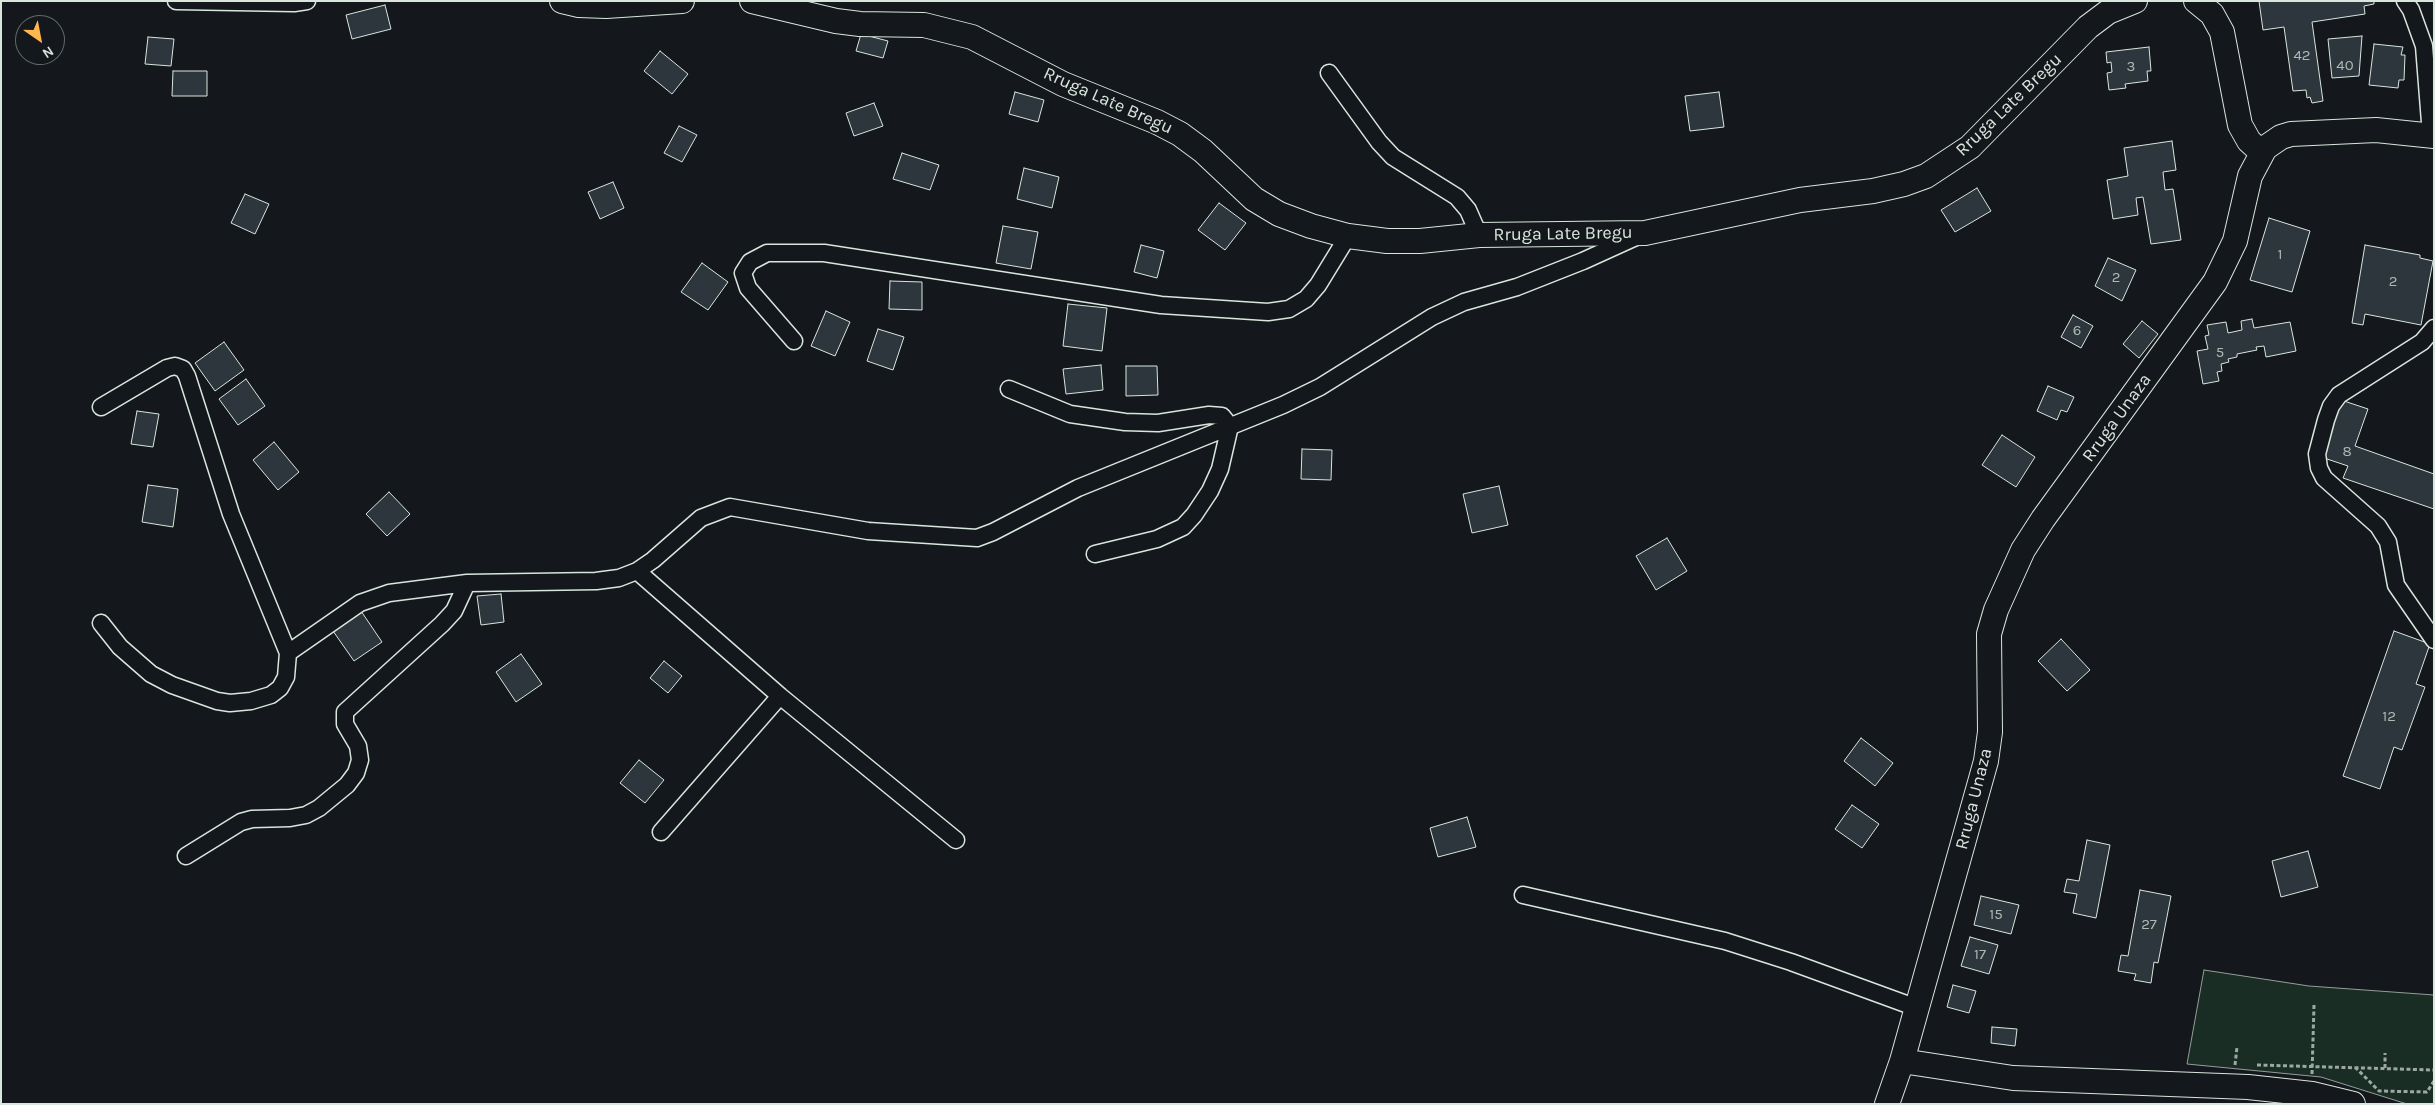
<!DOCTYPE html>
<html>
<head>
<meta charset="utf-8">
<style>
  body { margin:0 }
  #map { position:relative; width:2435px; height:1105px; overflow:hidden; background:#14181c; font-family:Karla,sans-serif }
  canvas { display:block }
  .frame { position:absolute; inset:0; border:2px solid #d8e6dc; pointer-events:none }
  .north { position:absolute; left:15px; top:15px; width:50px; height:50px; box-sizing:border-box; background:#14181c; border:1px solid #626a69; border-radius:50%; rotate:147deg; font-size:14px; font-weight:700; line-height:20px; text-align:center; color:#d8e6dc }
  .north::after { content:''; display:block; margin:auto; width:18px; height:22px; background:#ffb74d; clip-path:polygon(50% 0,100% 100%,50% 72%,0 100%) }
</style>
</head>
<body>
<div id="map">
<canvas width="2435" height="1105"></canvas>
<div class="frame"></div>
<div class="north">N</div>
</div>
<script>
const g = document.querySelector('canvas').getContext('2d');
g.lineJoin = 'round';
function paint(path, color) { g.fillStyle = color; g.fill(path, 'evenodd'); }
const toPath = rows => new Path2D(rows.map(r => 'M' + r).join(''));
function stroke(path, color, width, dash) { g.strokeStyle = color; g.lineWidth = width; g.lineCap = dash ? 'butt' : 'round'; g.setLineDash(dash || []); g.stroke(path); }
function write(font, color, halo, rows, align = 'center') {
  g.font = font + ' Karla,sans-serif'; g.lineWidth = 4; g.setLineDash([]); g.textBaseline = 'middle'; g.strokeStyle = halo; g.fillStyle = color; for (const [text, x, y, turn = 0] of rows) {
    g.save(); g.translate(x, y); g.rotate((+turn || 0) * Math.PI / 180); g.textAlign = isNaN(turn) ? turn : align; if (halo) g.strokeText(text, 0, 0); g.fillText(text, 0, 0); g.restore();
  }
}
const green = toPath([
  [2204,970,2309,986,2434,995,2434,1104,2407,1104,2321,1077,2187,1064,2204,970]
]);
const building = toPath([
  [2259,1,2374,1,2374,4,2364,6,2365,14,2312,22,2323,101,2312,103,2310,97,2307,98,2306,90,2293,91,2284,27,2263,30,2259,1],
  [385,5,391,29,352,39,346,15,385,5],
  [861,34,888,41,883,58,856,51,861,34],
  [2362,36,2359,76,2332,78,2328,39,2362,36],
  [148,37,174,39,171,66,145,64,148,37],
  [2374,44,2403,47,2401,55,2405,55,2404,80,2399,80,2398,88,2369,85,2374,44],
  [2149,47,2151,71,2147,71,2148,81,2125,84,2126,88,2109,90,2107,73,2112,72,2111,62,2107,63,2106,52,2149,47],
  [660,51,688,74,672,94,644,71,660,51],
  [173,71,207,71,207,96,172,96,173,71],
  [1015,92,1044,100,1038,122,1009,114,1015,92],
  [1719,92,1724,127,1690,131,1685,96,1719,92],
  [874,103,883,126,854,136,846,113,874,103],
  [679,126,697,135,682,162,664,153,679,126],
  [2172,141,2176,170,2163,172,2165,190,2173,189,2181,240,2151,244,2143,197,2136,198,2138,215,2113,219,2107,180,2128,176,2124,148,2172,141],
  [902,153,939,165,930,190,893,179,902,153],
  [1024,168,1059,177,1052,208,1017,199,1024,168],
  [613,182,624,208,600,219,588,192,613,182],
  [1977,188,1991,211,1955,232,1941,210,1977,188],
  [245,194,269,204,255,234,231,223,245,194],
  [1219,203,1246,223,1225,250,1198,230,1219,203],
  [2269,218,2310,231,2292,292,2250,280,2269,218],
  [1003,226,1038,232,1031,269,996,263,1003,226],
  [1141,245,1164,251,1157,278,1134,272,1141,245],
  [2365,245,2420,255,2420,258,2433,261,2421,325,2365,314,2363,325,2352,323,2365,245],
  [2108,258,2136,270,2122,301,2095,286,2108,258],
  [702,263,728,282,708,310,681,292,702,263],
  [890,281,922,282,922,310,889,309,890,281],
  [1068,304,1107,308,1102,351,1063,346,1068,304],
  [826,311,850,322,835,356,811,346,826,311],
  [2073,315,2093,326,2081,348,2061,337,2073,315],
  [2252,319,2254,328,2290,322,2296,351,2266,357,2264,346,2256,347,2257,350,2237,354,2237,357,2228,359,2229,362,2221,364,2222,371,2217,372,2219,381,2203,384,2197,351,2208,349,2205,336,2209,335,2207,325,2226,322,2228,333,2242,330,2241,321,2252,319],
  [2142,321,2158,334,2139,358,2123,344,2142,321],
  [878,329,904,337,893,370,867,361,878,329],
  [224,342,244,370,215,391,195,363,224,342],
  [1101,365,1103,390,1066,394,1063,369,1101,365],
  [1126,366,1157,366,1158,395,1126,396,1126,366],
  [246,379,265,406,238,425,219,399,246,379],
  [2048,386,2074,397,2067,412,2061,410,2057,420,2037,411,2048,386],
  [2341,400,2368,409,2355,446,2434,474,2434,509,2343,478,2348,466,2321,457,2341,400],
  [137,411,159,414,153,447,131,444,137,411],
  [2002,435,2035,457,2016,487,1982,465,2002,435],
  [274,442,299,472,278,490,253,460,274,442],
  [1302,449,1332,450,1331,480,1301,479,1302,449],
  [148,485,178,489,173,527,142,522,148,485],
  [1499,486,1508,525,1472,533,1463,494,1499,486],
  [389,492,410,514,387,536,366,514,389,492],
  [1667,538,1687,571,1656,590,1636,556,1667,538],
  [501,594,504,622,481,625,477,596,501,594],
  [361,611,382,642,354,661,333,631,361,611],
  [2394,631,2430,644,2416,684,2425,687,2402,750,2394,747,2380,789,2343,776,2394,631],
  [2061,639,2090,670,2067,691,2038,661,2061,639],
  [521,654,542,684,516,702,496,672,521,654],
  [664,661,682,676,668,693,650,678,664,661],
  [1861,738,1893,763,1875,786,1844,761,1861,738],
  [639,760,664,780,645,803,620,783,639,760],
  [1852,805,1879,824,1862,848,1835,829,1852,805],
  [1467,817,1476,847,1438,857,1430,828,1467,817],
  [2087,840,2110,845,2096,918,2073,913,2077,894,2064,892,2067,879,2079,881,2087,840],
  [2308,851,2318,887,2281,897,2272,861,2308,851],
  [2140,890,2171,896,2158,963,2154,962,2151,983,2134,980,2136,974,2118,971,2121,955,2128,956,2140,890],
  [1981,896,2019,905,2011,934,1974,925,1981,896],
  [1970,937,1998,945,1989,974,1961,966,1970,937],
  [1953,985,1976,991,1969,1013,1947,1007,1953,985],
  [1992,1027,2017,1029,2015,1046,1991,1043,1992,1027]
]);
const path = toPath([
  [2235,1065,2237,1047],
  [2257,1065,2434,1070],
  [2355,1067,2379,1091,2427,1092,2434,1081],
  [2385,1068,2385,1053],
  [2312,1074,2314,1005]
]);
const street = toPath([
  [176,1,294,3,307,1],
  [2405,1,2411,10,2424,46,2431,135],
  [1329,73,1379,142,1393,157,1457,197,1468,210,1479,235],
  [2434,328,2422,342,2339,395,2331,406,2326,420,2317,454,2319,468,2324,478,2378,526,2388,542,2396,585,2434,640],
  [794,341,748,288,743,273,750,262,767,253,824,253,1161,305,1268,312,1289,309,1306,299,1318,285,1348,236],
  [1009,389,1070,414,1125,422,1158,423,1209,415,1222,416,1230,426,1220,469,1210,491,1194,515,1183,527,1157,539,1095,554],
  [101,407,167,368,175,366,183,369,187,376,231,514,288,653,286,677,280,688,271,695,251,701,230,703,217,701,172,685,151,674,120,647,101,623],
  [637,571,780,696,956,840],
  [288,653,360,603,389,593,467,583,596,581,619,578,637,571,653,560,701,518,730,507,868,531,977,538,993,532,1078,488,1283,405,1320,387,1432,317,1464,302,1517,287,1583,261,1638,236],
  [661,832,780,696],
  [186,856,241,822,252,819,290,818,306,815,319,808,347,785,356,773,360,760,358,746,345,724,345,712,442,624,454,611,467,583],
  [1523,895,1725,941,1791,962,1917,1008]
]);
const secondary = toPath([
  [562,1,579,5,606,6,682,1],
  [752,1,836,21,860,24,924,25,972,37,1063,84,1157,122,1180,134,1203,151,1254,199,1279,214,1311,226,1348,236,1387,241,1420,241,1479,235,1645,233,1800,200,1873,191,1904,184,1926,176,1970,147,2088,27,2108,12,2135,1],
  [2196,1,2212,14,2222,32,2240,125,2249,141,2261,152],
  [1902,1061,2013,1078,2248,1087,2312,1094,2353,1104],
  [1887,1104,1902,1061,1986,761,1990,732,1989,634,1996,610,2023,550,2043,519,2215,282,2235,241,2250,176,2265,148,2281,137,2291,134,2376,130,2434,136]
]);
const numberNames = [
  ["42",2302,56],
  ["40",2345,66],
  ["3",2131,67],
  ["1",2280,255],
  ["2",2116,278],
  ["2",2393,282],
  ["6",2077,331],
  ["5",2220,353],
  ["8",2347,452],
  ["12",2389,717],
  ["15",1996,915],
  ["27",2149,925],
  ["17",1980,955]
];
const streetNames = [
  ["Rruga Late Bregu",1108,101,24],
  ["Rruga Late Bregu",2009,105,-44],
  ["Rruga Late Bregu",1563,234,-1],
  ["Rruga Unaza",2117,418,-54],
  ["Rruga Unaza",1974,799,-76]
];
paint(green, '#1a2d24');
stroke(green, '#939e99', 1);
paint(building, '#2c363c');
stroke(building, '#d8e6dc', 1);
stroke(street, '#d8e6dc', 19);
stroke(secondary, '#d8e6dc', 26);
stroke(path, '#9da8a2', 3, [4, 2.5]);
stroke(street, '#14181c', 16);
stroke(secondary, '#14181c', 24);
write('15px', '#adbab4', null, numberNames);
write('18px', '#d8e6dc', '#14181c', streetNames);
</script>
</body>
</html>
